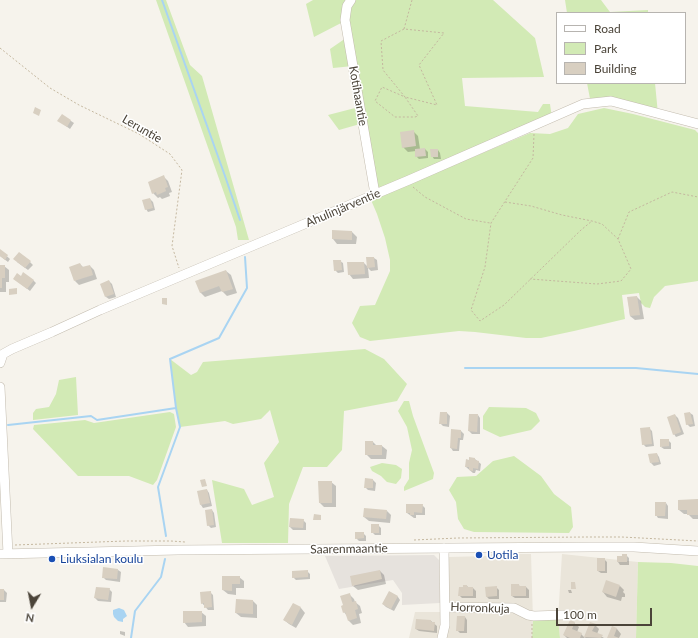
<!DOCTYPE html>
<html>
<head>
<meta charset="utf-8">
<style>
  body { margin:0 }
  #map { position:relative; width:698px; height:638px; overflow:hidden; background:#f6f3ec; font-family:Lato,sans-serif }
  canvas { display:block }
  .legend { position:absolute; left:556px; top:12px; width:130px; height:72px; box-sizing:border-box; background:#fff; border:1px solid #b7b4b0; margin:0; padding:5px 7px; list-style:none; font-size:12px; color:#4b4439 }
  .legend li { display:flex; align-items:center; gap:8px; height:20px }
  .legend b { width:20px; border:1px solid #b7b4b0 }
  .north { position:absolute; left:12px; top:586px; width:40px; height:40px; -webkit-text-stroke:3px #fff; paint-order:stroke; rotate:190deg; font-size:11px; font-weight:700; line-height:16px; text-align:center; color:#4b4439 }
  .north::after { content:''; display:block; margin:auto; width:14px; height:18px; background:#4b4439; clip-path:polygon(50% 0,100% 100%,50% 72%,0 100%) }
  .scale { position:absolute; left:556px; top:608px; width:96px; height:18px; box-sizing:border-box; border:2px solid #4b4439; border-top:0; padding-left:5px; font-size:12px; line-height:14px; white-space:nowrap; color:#4b4439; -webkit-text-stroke:3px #fff; paint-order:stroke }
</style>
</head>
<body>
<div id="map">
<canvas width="698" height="638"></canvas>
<ul class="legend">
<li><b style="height:5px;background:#fff"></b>Road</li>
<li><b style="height:11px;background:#d2eab5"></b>Park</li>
<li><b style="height:11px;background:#d8cfc1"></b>Building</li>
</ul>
<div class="north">N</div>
<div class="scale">100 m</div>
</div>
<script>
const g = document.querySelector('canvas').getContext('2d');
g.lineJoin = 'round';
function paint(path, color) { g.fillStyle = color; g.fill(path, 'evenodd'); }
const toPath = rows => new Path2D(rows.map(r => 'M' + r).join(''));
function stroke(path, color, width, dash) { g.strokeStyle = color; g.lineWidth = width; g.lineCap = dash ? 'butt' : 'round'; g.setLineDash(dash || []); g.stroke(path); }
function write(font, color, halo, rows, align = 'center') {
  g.font = font + ' Lato,sans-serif'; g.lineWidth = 3; g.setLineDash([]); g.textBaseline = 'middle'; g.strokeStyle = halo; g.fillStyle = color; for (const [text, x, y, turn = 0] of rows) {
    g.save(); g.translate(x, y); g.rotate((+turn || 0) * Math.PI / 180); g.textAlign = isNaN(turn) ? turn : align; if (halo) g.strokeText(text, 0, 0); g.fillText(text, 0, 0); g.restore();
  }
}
const residential = toPath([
  [492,554,531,554,533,620,532,638,409,638,415,612,445,612,449,557,487,556],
  [562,554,638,562,636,638,560,638,558,619]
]);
const industrial = toPath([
  [434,555,439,560,440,603,402,605,402,593,393,580,339,589,325,556]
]);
const green = toPath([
  [156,0,166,0,190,65,202,76,249,240,238,240,236,227],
  [313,0,493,0,535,38,544,77,462,78,465,106,538,112,543,104,550,104,552,118,371,193,360,124,339,130,328,115,359,107,353,66,333,68,330,49,346,38,343,22,314,37,306,4],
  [565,0,601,0,610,12,648,10,648,13,567,13],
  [587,83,655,83,658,114,611,101,591,104],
  [604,108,633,114,695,130,698,133,698,281,665,286,654,297,650,308,645,307,641,303,639,293,622,295,625,319,574,331,541,338,526,338,475,332,459,331,370,341,360,337,352,323,360,306,375,305,390,271,390,260,385,238,377,214,371,200,530,133,550,134,568,128,578,114],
  [365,349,384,359,407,384,397,401,344,411,342,450,327,467,303,467,289,504,288,543,222,543,212,480,244,489,252,505,274,497,264,463,279,442,270,410,261,419,233,424,225,421,180,427,176,408,170,359,191,375,197,372,203,362],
  [76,377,78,415,33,420,33,413,36,409,49,407,56,394,59,380],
  [404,401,409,401,413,416,434,473,433,479,404,491,404,487,409,479,409,463,412,450,407,427,398,411],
  [489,407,526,408,536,413,540,421,531,430,500,437,483,429,483,416],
  [170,412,174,414,176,427,157,480,153,485,129,476,78,476,33,429,34,425,85,420,94,423],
  [514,456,541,476,554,494,571,507,573,527,569,533,474,532,464,529,458,519,456,502,449,490,457,477,476,476,493,461],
  [382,463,396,465,402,469,401,478,396,484,387,482,381,476,372,471,370,467],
  [638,562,671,563,698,566,698,638,636,638],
  [558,619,560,638,532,638,533,620]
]);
const water = toPath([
  [119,608,124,610,127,616,123,619,123,622,118,621,114,617,113,614,113,610]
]);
const shadow = toPath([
  [62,115,74,123,70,129,59,121],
  [413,131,418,136,420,149,425,149,428,152,428,158,419,159,416,156,416,151,408,152,403,147],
  [438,150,440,153,441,159,434,159,432,156],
  [163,176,168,181,172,192,169,193,170,196,162,199,160,197,158,198,153,193],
  [150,199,153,202,155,210,148,212,146,209],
  [333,231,352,232,357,237,356,244,337,244,333,239],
  [0,250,10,259,8,262,0,256],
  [374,258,377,260,378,270,371,271,368,268,369,278,353,279,349,274,364,263,368,267],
  [340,261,343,263,344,272,338,273,335,270],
  [17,262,30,262,33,265,28,270],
  [80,264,84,268,90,266,94,270,97,279,79,285,75,281],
  [0,266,4,266,9,270,9,282,6,282,6,292,0,292],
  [226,271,231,275,237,293,227,296,222,291,205,297,200,292],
  [33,280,36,283,30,291,17,281],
  [109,281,112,284,116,297,109,299,106,297],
  [637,297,641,301,644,319,635,320,630,316,628,298],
  [447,413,450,416,449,427,443,426,440,423],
  [690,413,693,415,695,426,690,427,687,424],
  [478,415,480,418,480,434,472,434,469,431],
  [675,415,678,418,684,434,676,437,674,434],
  [649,428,652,431,654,446,646,447,643,444],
  [452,430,461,431,464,434,463,440,460,440,459,451,453,451,451,448],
  [668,440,671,443,671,449,664,449,661,447],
  [373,442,377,446,382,446,387,450,386,459,371,459,366,454],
  [657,454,659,457,661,464,654,466,651,463],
  [475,459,481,464,480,471,476,470,475,473,473,473,466,467,470,461],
  [373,480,376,483,375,491,368,490,365,487],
  [331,482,336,486,336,507,324,507,320,503],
  [207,490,209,493,212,506,203,508,201,505],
  [698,501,698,519,693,519,688,514,684,514,679,510],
  [666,503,668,506,668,519,658,518,656,515],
  [422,505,425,508,425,515,416,515,416,518,414,518,407,513],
  [212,510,214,513,216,527,211,528,208,525],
  [387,511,391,515,390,523,369,521,364,517],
  [303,520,306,523,306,530,293,530,290,527],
  [378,525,381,528,381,535,375,535,372,532],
  [363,533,366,536,366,541,359,541,356,538],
  [626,555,629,558,629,565,620,565,618,562],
  [604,559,607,562,607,573,601,573,598,571],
  [118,570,121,572,120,582,106,580,103,577],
  [307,571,310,574,310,579,296,580,293,577],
  [380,571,384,575,386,584,358,590,353,586],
  [239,577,244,581,244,588,236,588,236,595,228,594,223,590],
  [519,585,520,587,526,587,529,590,529,598,515,598,512,596],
  [467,586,469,588,473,588,476,591,476,598,462,598,459,595],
  [620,586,624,590,623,592,625,594,625,597,622,597,621,601,607,597,603,592],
  [496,587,499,590,499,599,489,599,486,596],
  [109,589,112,592,111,602,98,601,95,598],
  [0,590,4,590,7,593,6,602,0,602],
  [568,590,571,590,572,593,569,593],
  [210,592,213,595,214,610,208,610,202,603],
  [390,592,398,597,400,600,394,611,386,607,383,604],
  [349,594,354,599,355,602,360,606,362,613,359,614,361,623,353,625,349,621,347,616,344,612,344,606],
  [237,600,253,601,257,605,257,618,241,617,236,613],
  [293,604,301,608,305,613,296,628,289,624,284,620],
  [201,612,206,616,206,626,188,627,184,622],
  [465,617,467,620,467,633,460,633,457,630],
  [431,621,437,626,437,633,419,631,416,629],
  [574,623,579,627,577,632,581,634,585,638,591,623,595,625,599,629,597,634,604,638,567,638,564,635],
  [613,628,617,629,621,634,619,638,608,638],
  [120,631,125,632,125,636,120,634]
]);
const stream = toPath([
  [162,0,225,176,240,220],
  [465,368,636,368,698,374],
  [8,425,91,416,97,420,176,408,170,359,219,338,247,288,245,257],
  [166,536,158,487,180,427,176,408],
  [131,638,135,611,161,577,165,559]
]);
const building = toPath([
  [35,107,41,110,39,116,33,113],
  [62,114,71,120,67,127,57,121],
  [414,130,416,146,402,148,400,132],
  [425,148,426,156,415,157,415,149],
  [430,149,438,149,438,157,431,157],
  [164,175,168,187,165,188,166,191,157,195,156,192,152,194,148,182],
  [150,198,153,208,145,210,142,200],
  [332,230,352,231,352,240,332,239],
  [0,249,8,255,5,260,0,256],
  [19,252,31,261,25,268,13,259],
  [366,257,374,257,375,267,367,268],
  [333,260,341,260,342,270,334,271],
  [347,262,364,262,365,274,348,275],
  [80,263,82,267,90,265,93,275,74,281,69,267],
  [0,265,5,265,5,278,2,278,2,288,0,288],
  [226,270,233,289,222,292,219,286,200,293,195,281],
  [23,272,34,280,27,289,13,279,17,273,21,276],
  [109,280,114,294,105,297,100,284],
  [17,288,17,294,9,295,9,289],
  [637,296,640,315,630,316,627,297],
  [162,298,167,298,167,305,162,304],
  [440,412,447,412,447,424,439,424],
  [690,412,693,424,686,425,684,413],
  [469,414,478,414,477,432,468,431],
  [675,414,681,432,673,435,667,417],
  [650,427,652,444,642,445,640,428],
  [451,429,461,430,461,438,458,438,457,449,450,448],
  [660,439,669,439,669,446,660,447],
  [365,441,373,441,373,445,382,445,382,455,365,455],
  [657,453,659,462,650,463,648,454],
  [469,457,475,458,475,460,479,461,478,469,473,468,473,471,469,470,469,467,465,467,466,459,469,460],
  [365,478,373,479,373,488,364,488],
  [205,479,207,486,202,487,200,480],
  [318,481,332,481,332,503,319,503],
  [207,489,210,503,200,505,197,491],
  [698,499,698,515,687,515,687,510,678,510,678,500],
  [655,502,666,502,665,516,655,516],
  [406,504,423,504,422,513,414,512,414,515,410,515,410,513,406,513],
  [364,508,387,510,386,519,363,517],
  [212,509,214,525,207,526,205,510],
  [314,514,321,515,321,520,313,520],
  [290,518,304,519,303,528,289,527],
  [371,524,379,524,379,533,371,533],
  [355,532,364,532,364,538,355,539],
  [622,554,627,554,627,562,617,562,617,556,622,556],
  [597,558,605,558,605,571,597,571],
  [103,567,118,569,117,579,102,578],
  [308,570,308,577,292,578,292,571],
  [380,570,382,579,352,586,350,576],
  [222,576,240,576,240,584,232,584,232,591,222,590],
  [606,580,620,585,616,597,602,592],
  [571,582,575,582,576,589,571,589],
  [511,584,519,584,519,586,526,586,526,596,511,596],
  [463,585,467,585,467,587,473,587,473,596,458,596,459,587,463,587],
  [497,586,497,596,486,597,485,587],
  [96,587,110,588,108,600,94,598],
  [0,589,4,589,4,600,0,600],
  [211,591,212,607,204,608,204,603,201,604,200,592],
  [389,591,398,596,391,609,382,604],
  [350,593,352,602,356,601,358,609,355,610,357,618,348,621,345,612,343,613,341,606,343,605,340,596],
  [236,599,253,600,253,614,235,613],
  [293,603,301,607,292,625,283,620],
  [183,611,202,611,202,622,183,623],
  [457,616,465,616,464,631,456,631],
  [416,619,431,620,431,622,435,622,434,631,415,629],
  [570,620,575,622,572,629,582,633,580,638,570,638,563,635],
  [590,622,596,624,592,631,603,635,601,638,584,637],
  [612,626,617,628,614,636,619,638,607,638]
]);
const path = toPath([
  [404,29,381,41,383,70,405,97,382,87,375,101,395,117,415,117,418,116,405,97,437,105,419,65,444,33,404,29,412,0],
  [0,48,50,88,79,105,139,134,170,154,182,170,172,246,179,268],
  [534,134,533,158,491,223,485,267,471,310,480,321,504,305,581,230,592,221],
  [413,187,425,197,466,219,490,223],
  [505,202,531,206,562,215,592,221,602,224,618,239,631,269,621,281,597,284,530,279],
  [618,239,629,212,672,192,698,197],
  [414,540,458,538,587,537,622,537,698,541],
  [15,545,126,541,171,541,185,542],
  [532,638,532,624]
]);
const minor = toPath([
  [351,0,347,6,345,20,375,194],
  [0,363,3,354,12,349,52,332,100,310,409,180,583,104,611,101,698,124],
  [0,387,8,554],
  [0,554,178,550,591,547,634,547,698,551],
  [445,607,514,608,528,615,534,616,563,615],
  [442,638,445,625,444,548]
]);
const markers = [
  [479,555,4,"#1a4fb4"],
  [52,559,4,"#1a4fb4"]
];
const streetNames = [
  ["Kotihaantie",358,96,80],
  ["Leruntie",142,129,30],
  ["Ahulinjärventie",343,208,-23],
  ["Saarenmaantie",349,549,-1],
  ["Horronkuja",480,608,2]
];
const transitNames = [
  ["Uotila",487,555],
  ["Liuksialan koulu",60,559]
];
paint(residential, '#eae5da');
paint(industrial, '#e6e2dd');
paint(green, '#d2eab5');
paint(water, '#a9d4f2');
paint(shadow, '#0003');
stroke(stream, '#a9d4f2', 2);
paint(building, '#d8cfc1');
stroke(minor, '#c2bbae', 10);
stroke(path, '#c4b79f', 1, [2, 2]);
stroke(minor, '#fff', 9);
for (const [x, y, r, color] of markers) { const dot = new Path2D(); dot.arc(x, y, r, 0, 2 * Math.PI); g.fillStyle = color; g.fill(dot); stroke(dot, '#fff', 1.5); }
write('12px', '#4b4439', '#fff', streetNames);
write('12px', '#164399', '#fff', transitNames, 'left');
</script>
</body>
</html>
